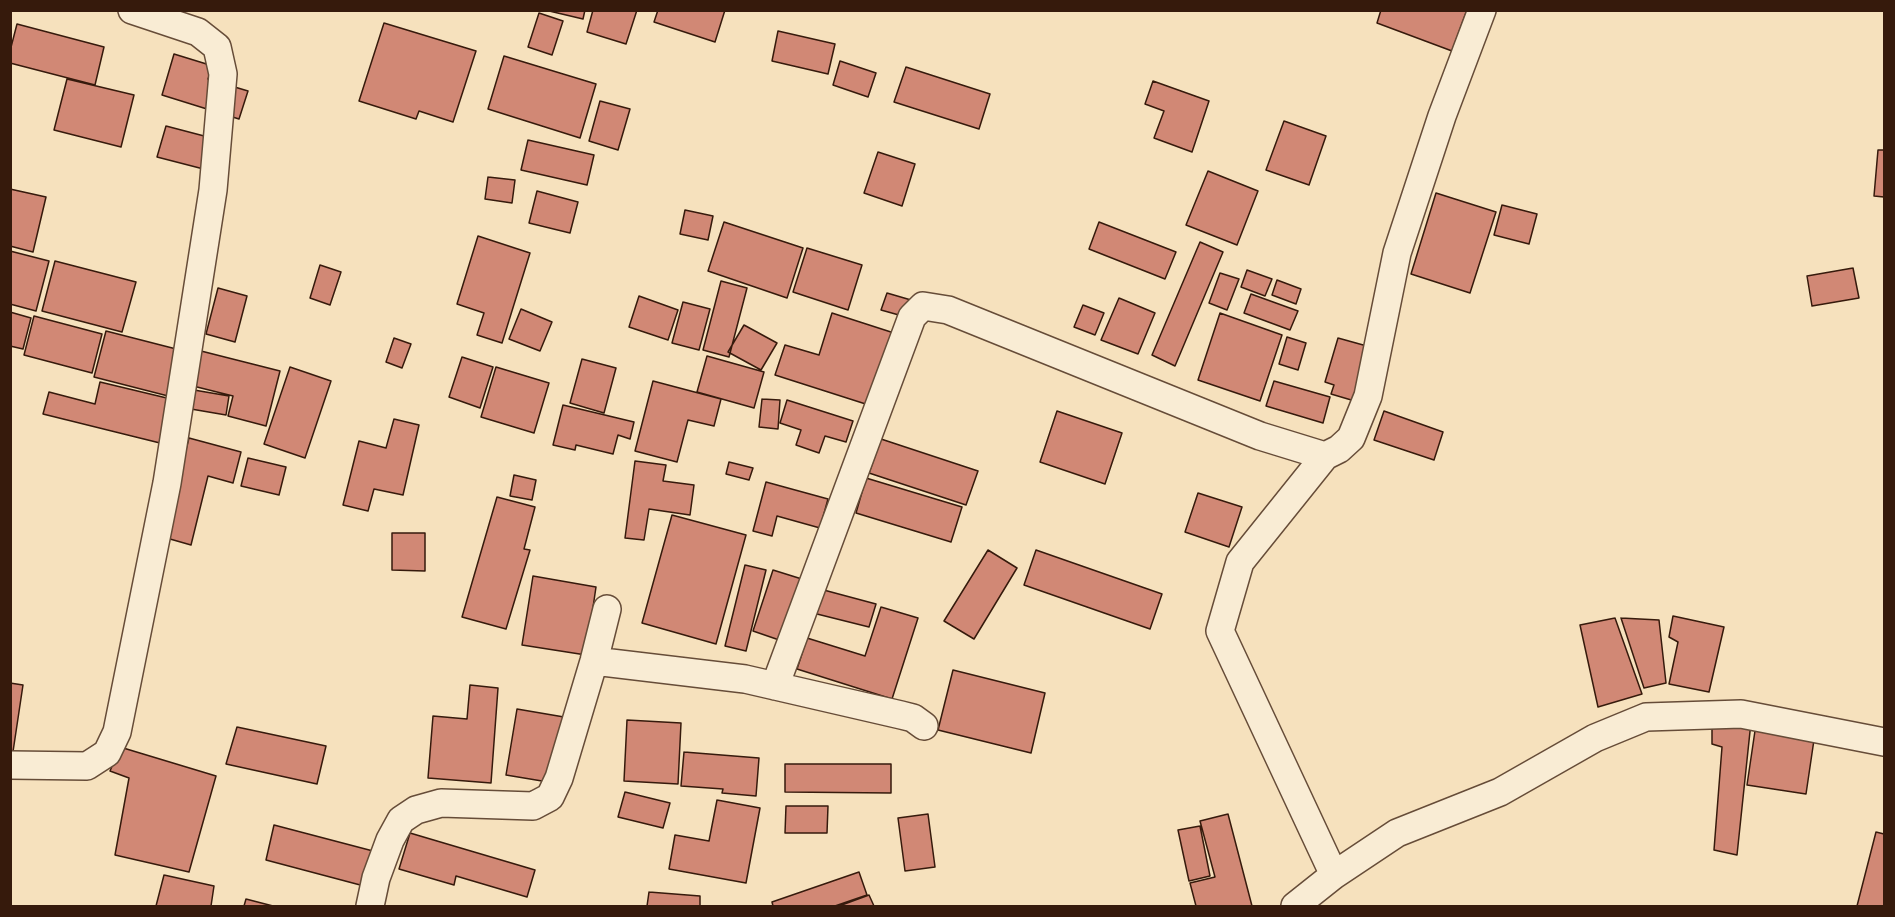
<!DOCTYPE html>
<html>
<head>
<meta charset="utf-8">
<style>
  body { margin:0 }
  #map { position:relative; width:1895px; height:917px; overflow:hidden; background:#f6e1bd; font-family:"IM FELL Double Pica",serif }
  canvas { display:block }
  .frame { position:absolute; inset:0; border:12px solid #361a0c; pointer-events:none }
</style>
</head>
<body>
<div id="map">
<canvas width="1895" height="917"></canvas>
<div class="frame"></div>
</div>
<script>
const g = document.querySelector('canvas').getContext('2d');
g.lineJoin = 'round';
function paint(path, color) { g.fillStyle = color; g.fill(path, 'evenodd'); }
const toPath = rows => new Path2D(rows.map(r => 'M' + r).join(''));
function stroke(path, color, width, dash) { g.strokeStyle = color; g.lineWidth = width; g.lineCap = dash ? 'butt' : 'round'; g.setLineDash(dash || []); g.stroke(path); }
const building = toPath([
  [545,10,585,10,583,19,545,10],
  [593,10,637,10,626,44,587,32,593,10],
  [658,10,725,10,715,42,654,22,658,10],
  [1381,10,1467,10,1452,51,1377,23,1381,10],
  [539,13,563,21,552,55,528,47,539,13],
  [384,23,476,51,453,122,419,111,416,119,359,101,384,23],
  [17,24,104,47,95,85,10,63,10,51,17,24],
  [778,31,835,44,828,74,772,61,778,31],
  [174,54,213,66,208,79,248,91,239,119,162,95,174,54],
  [504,56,596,84,580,138,488,109,504,56],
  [840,61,876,73,868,97,833,85,840,61],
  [906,67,990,94,979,129,894,102,906,67],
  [67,79,134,95,121,147,54,130,67,79],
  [1153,81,1209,101,1192,152,1154,138,1164,111,1145,104,1153,81],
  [600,101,630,109,618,150,589,141,600,101],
  [1284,121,1326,136,1309,185,1266,170,1284,121],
  [166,126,227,142,219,173,157,157,166,126],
  [528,140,594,155,587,185,521,170,528,140],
  [1878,150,1884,150,1884,197,1874,196,1878,150],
  [878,152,915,164,902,206,864,193,878,152],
  [1208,171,1258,191,1237,245,1186,225,1208,171],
  [488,177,515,180,512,203,485,199,488,177],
  [10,189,46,197,33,252,10,246,10,189],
  [537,191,578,202,570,233,529,223,537,191],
  [1436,193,1496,212,1470,293,1411,274,1436,193],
  [1502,205,1537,214,1529,244,1494,235,1502,205],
  [685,210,713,216,708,240,680,234,685,210],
  [724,222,803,248,787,298,708,271,724,222],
  [1099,222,1176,252,1165,279,1089,249,1099,222],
  [478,236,530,253,502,343,477,335,484,313,457,304,478,236],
  [1200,242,1223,252,1175,366,1152,355,1200,242],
  [807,248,862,265,848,310,793,292,807,248],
  [10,251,49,261,36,311,10,304,10,251],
  [55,261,136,282,122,332,42,311,55,261],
  [320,265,341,272,330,305,310,298,320,265],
  [1853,268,1859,298,1812,306,1807,276,1853,268],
  [1247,270,1272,279,1265,296,1241,287,1247,270],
  [1220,273,1239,279,1227,310,1209,303,1220,273],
  [1277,280,1301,289,1296,304,1272,295,1277,280],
  [721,281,747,288,729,357,703,350,721,281],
  [218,288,247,296,235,342,206,334,218,288],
  [887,293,911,300,906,317,881,310,887,293],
  [1251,294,1298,311,1290,330,1244,313,1251,294],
  [639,296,678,310,668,340,629,327,639,296],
  [1119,298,1155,313,1138,354,1101,340,1119,298],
  [683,302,710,309,699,350,672,343,683,302],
  [1083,305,1104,313,1095,335,1074,327,1083,305],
  [521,309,552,322,540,351,509,339,521,309],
  [10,312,31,318,23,349,10,346,10,312],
  [832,313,894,333,875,407,775,375,785,345,819,355,832,313],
  [1220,313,1282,335,1260,401,1198,380,1220,313],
  [34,316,102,334,92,373,24,355,34,316],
  [744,325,777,343,761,370,728,352,744,325],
  [106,331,184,351,172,397,94,377,106,331],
  [1287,337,1306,343,1298,370,1279,364,1287,337],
  [394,338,411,344,402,368,386,362,394,338],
  [1338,338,1374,348,1358,402,1331,394,1334,385,1325,382,1338,338],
  [201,351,280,371,266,426,228,416,233,396,193,386,201,351],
  [707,356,764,372,754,408,697,392,707,356],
  [462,357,493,367,480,408,449,397,462,357],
  [582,359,616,368,604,413,570,403,582,359],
  [290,367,331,381,305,458,264,444,290,367],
  [496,367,549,383,534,433,481,417,496,367],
  [653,381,721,399,714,426,688,420,677,462,635,451,653,381],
  [1274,381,1330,397,1323,423,1266,406,1274,381],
  [100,382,175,400,164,444,43,414,49,392,95,404,100,382],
  [194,390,229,396,226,415,191,409,194,390],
  [762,399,780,400,778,429,759,427,762,399],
  [787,400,853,421,846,442,825,436,819,453,796,445,801,430,780,423,787,400],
  [563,405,634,422,630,439,618,435,613,454,576,445,575,450,553,445,563,405],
  [1057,411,1122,433,1105,484,1040,462,1057,411],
  [1384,411,1443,432,1434,460,1374,440,1384,411],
  [394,419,419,425,403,495,374,489,368,511,343,505,359,441,386,448,394,419],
  [189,438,241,452,233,483,208,476,191,545,163,537,189,438],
  [881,439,978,471,966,505,869,473,881,439],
  [248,458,286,467,279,495,241,486,248,458],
  [635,461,666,465,663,481,694,485,690,515,649,509,644,540,625,538,635,461],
  [729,462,753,468,749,480,726,474,729,462],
  [514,475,536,480,532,500,510,496,514,475],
  [866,478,962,507,951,542,856,513,866,478],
  [766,482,828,499,820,528,777,516,772,536,753,531,766,482],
  [1198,493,1242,507,1229,547,1185,532,1198,493],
  [497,497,535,507,524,549,530,550,506,629,462,617,497,497],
  [672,515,746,535,716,644,642,623,672,515],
  [392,533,425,533,425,571,392,570,392,533],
  [988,550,1017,568,974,639,944,621,988,550],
  [1036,550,1162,594,1150,629,1024,585,1036,550],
  [745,565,766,570,746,651,725,646,745,565],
  [773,570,805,580,785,642,753,631,773,570],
  [533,576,596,587,586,655,522,645,533,576],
  [820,589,876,604,869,627,813,613,820,589],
  [881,607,918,618,892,699,797,669,807,638,865,656,881,607],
  [1673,616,1724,627,1709,692,1669,684,1678,642,1669,637,1673,616],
  [1615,618,1642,694,1598,707,1580,625,1615,618],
  [1621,618,1659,620,1666,683,1644,688,1621,618],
  [953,670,1045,693,1031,753,938,730,953,670],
  [10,683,23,685,11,765,10,764,10,683],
  [470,685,498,688,491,783,428,778,433,716,467,719,470,685],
  [517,709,564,717,554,783,506,775,517,709],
  [1712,719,1751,722,1737,855,1714,850,1722,747,1712,744,1712,719],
  [627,720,681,723,678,784,624,781,627,720],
  [1756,724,1815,733,1806,794,1747,785,1756,724],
  [237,727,326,746,317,784,226,764,237,727],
  [120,747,216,776,189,872,115,855,129,778,110,771,120,747],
  [684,752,759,758,756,796,722,793,723,789,681,786,684,752],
  [785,764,891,764,891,793,785,792,785,764],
  [625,792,670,803,663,828,618,817,625,792],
  [717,800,760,808,746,883,669,869,675,835,709,841,717,800],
  [786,806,828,806,827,833,785,833,786,806],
  [928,814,935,867,905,871,898,818,928,814],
  [1228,814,1252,906,1196,906,1190,883,1215,877,1200,821,1228,814],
  [274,825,373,851,364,886,266,860,274,825],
  [1200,826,1210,876,1189,881,1178,830,1200,826],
  [1876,832,1884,834,1884,906,1857,906,1876,832],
  [410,833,535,870,527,897,456,876,454,885,399,869,410,833],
  [859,872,867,895,835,906,773,906,772,902,859,872],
  [164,875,214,886,211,906,156,906,164,875],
  [649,892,700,896,700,906,647,906,649,892],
  [869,895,874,906,839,906,869,895],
  [246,899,273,906,244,906,246,899]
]);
const street = toPath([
  [1325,456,1240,562,1220,631,1334,875],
  [594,661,745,679,901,715,913,718,924,726],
  [775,686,912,317,923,306,948,310,1260,436,1325,456,1339,449,1351,438,1368,396,1397,253,1442,116,1482,10],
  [10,765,87,766,107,753,117,732,167,483,213,190,223,74,217,47,198,32,132,10],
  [370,906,376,878,390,840,401,820,416,810,441,803,533,806,550,797,559,778,594,661,607,609],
  [1295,906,1334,875,1397,833,1500,792,1595,738,1646,717,1741,714,1884,742]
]);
paint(building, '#d18875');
stroke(building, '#361a0c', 1.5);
stroke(street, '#664c38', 30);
stroke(street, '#f9ecd4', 27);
</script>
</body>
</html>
